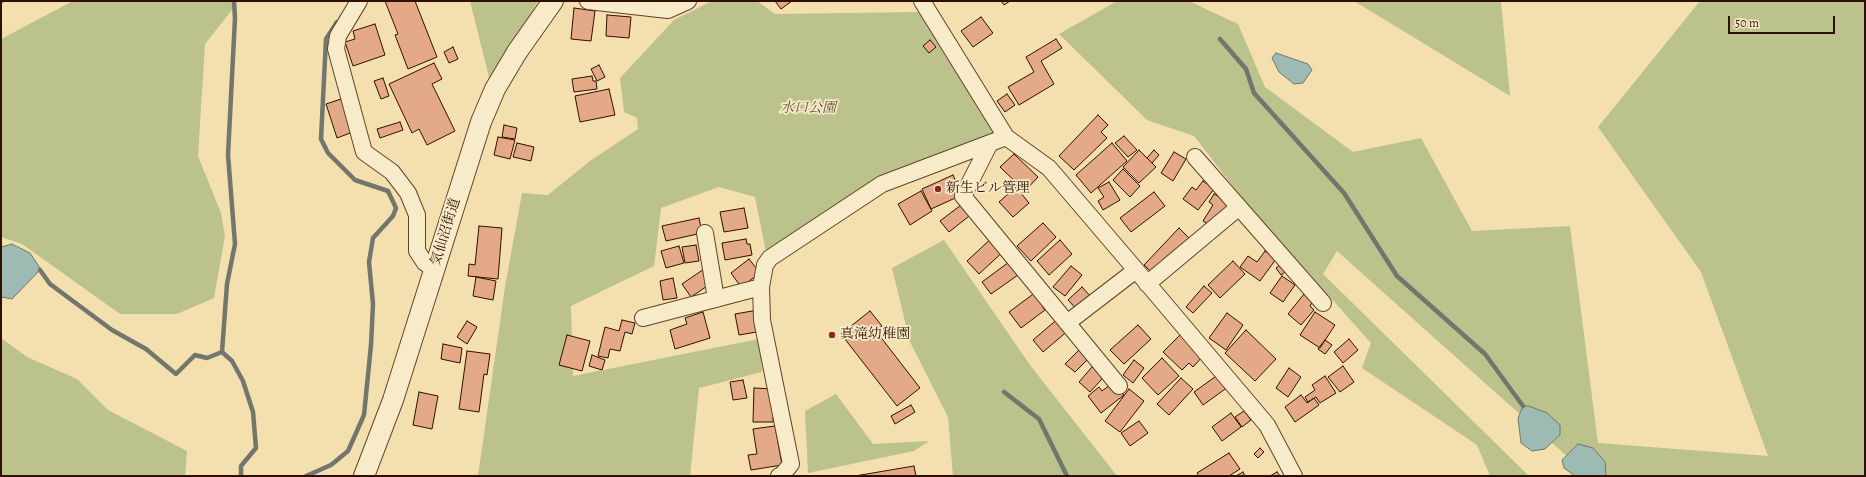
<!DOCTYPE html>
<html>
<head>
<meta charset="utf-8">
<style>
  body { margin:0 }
  #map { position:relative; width:1866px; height:477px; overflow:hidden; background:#f4e0ae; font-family:Alegreya,serif }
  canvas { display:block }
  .frame { position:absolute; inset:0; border:2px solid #300f01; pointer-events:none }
  .scale { position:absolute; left:1728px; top:16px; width:107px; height:18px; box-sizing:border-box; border:2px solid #300f01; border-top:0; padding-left:5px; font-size:12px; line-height:14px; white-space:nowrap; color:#300f01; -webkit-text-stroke:3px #f8ebca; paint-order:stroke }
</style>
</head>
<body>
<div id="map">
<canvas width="1866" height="477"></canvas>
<div class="frame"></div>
<div class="scale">50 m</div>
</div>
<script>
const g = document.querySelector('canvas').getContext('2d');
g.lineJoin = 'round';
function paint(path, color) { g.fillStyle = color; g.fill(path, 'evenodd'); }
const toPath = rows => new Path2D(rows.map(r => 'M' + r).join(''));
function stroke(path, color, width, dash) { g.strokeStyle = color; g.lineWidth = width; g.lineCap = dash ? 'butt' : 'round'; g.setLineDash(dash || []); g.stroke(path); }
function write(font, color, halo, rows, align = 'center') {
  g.font = font + ' Alegreya,"Noto Serif JP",serif'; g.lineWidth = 3.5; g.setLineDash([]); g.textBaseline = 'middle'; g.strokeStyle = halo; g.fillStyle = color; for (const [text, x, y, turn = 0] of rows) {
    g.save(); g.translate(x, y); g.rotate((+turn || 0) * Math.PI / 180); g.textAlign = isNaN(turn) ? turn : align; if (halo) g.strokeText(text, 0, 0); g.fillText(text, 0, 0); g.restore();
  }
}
const green = toPath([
  [73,1,236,1,236,5,205,44,198,156,221,213,225,236,214,298,177,314,120,314,22,244,1,237,1,39],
  [470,1,538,1,491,85],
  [712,1,757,1,775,14,919,12,995,133,766,252,755,197,719,187,661,208,654,266,571,306,573,376,759,339,762,372,699,388,690,476,478,476,505,287,522,193,548,195,590,161,638,129,637,118,624,112,620,78,674,20],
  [1117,1,1189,1,1238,24,1265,87,1353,152,1421,138,1472,231,1570,226,1598,443,1768,456,1701,272,1598,127,1700,1,1865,1,1865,476,1586,476,1588,475,1337,251,1323,274,1529,476,1490,476,1477,445,1362,368,1371,343,1246,203,1194,136,1147,120,1059,34],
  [1354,1,1501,1,1510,96],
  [944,240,1030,365,1117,476,953,476,948,417,910,342,892,268],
  [1,338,27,357,77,379,108,410,187,451,185,476,1,476],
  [836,394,873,444,929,441,914,451,808,473,805,411]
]);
const water = toPath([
  [1276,53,1308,64,1312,70,1303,83,1294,84,1279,72,1272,58,1276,53],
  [12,244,30,253,40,268,40,270,12,299,1,297,1,247,12,244],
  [1523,406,1529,406,1547,413,1560,425,1560,435,1545,449,1532,451,1521,443,1518,418,1523,406],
  [1578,444,1593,448,1605,462,1606,476,1575,476,1564,468,1562,460,1578,444]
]);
const stream = toPath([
  [1220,39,1246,69,1254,93,1344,193,1397,276,1485,354,1523,406],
  [40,270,50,284,112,330,146,349,176,374,195,355,207,358,222,352,232,361,243,381,253,412,256,448,241,466,241,476],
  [222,352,227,284,235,244,228,155,235,18,234,1],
  [1004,392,1039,419,1067,476],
  [306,476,331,465,348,451,364,415,371,345,373,304,369,262,373,238,393,216,396,208,388,191,355,180,328,153,321,139,326,39,337,22]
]);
const building = toPath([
  [385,1,415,1,437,57,408,69,395,35,398,34,385,1],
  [775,1,792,1,781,9,775,1],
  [1001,1,1010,1,1004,5,1001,1],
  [574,8,595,11,591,41,571,39,574,8],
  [607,15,631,17,629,38,606,36,607,15],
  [981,17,993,33,973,47,961,31,981,17],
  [375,24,385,55,353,66,345,42,355,39,353,31,375,24],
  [1056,39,1062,48,1041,61,1054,84,1019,105,1008,87,1034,72,1026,57,1056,39],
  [930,40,936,47,929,53,923,46,930,40],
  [453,47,458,59,449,63,444,52,453,47],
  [434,63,442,79,432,84,455,131,427,145,419,129,412,133,389,84,434,63],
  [599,65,605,77,597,81,591,69,599,65],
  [592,76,593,81,596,81,597,89,574,92,572,79,592,76],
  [383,78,389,96,381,99,374,81,383,78],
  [609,89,615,115,580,122,575,96,609,89],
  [1007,94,1015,105,1005,112,997,101,1007,94],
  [347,97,358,130,337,138,326,104,347,97],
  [1098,115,1108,125,1101,132,1107,138,1074,170,1059,156,1098,115],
  [400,122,403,130,380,138,377,129,400,122],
  [504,125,517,128,515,139,502,137,504,125],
  [1124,136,1137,150,1128,157,1115,143,1124,136],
  [498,137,515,140,510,159,494,155,498,137],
  [517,143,534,147,531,161,513,157,517,143],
  [1112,143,1127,161,1091,193,1076,175,1112,143],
  [1139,150,1156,167,1139,183,1123,167,1139,150],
  [1154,150,1159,155,1152,163,1147,158,1154,150],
  [1174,152,1186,159,1173,181,1161,173,1174,152],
  [1014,154,1038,177,1025,191,1000,167,1014,154],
  [1123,169,1140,186,1130,197,1113,180,1123,169],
  [953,175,962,195,931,209,922,189,953,175],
  [1203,181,1214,189,1198,210,1183,199,1192,187,1196,190,1203,181],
  [1109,182,1120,200,1103,210,1098,201,1104,197,1098,188,1109,182],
  [1016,187,1029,203,1013,217,999,202,1016,187],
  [921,191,932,211,910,225,898,204,921,191],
  [1154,192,1165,206,1131,232,1120,218,1154,192],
  [1214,194,1232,204,1217,229,1203,221,1213,205,1209,202,1214,194],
  [965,202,973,213,949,232,940,221,965,202],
  [744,208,748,228,724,232,720,212,744,208],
  [699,218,702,233,666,241,662,226,699,218],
  [1043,223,1056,237,1031,261,1017,246,1043,223],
  [479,226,502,228,498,279,468,276,469,264,475,265,479,226],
  [1179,228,1195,244,1160,280,1144,265,1179,228],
  [995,235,1007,248,979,274,967,261,995,235],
  [746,239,747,244,750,244,752,255,725,260,722,243,746,239],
  [1060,240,1072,254,1049,275,1037,261,1060,240],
  [696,245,699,261,685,263,682,247,696,245],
  [679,246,684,263,666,268,661,251,679,246],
  [1265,251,1276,259,1260,281,1240,267,1248,256,1257,262,1265,251],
  [749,259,760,273,741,287,731,273,749,259],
  [1287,260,1292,267,1281,275,1276,268,1287,260],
  [1233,261,1245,274,1220,298,1208,285,1233,261],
  [1009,262,1018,275,991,294,982,282,1009,262],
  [1071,266,1082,275,1065,296,1053,287,1071,266],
  [707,267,716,280,691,297,682,284,707,267],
  [1282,276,1295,285,1283,302,1270,293,1282,276],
  [476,277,496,281,493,300,473,296,476,277],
  [673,278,677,298,663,300,660,281,673,278],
  [1204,286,1212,293,1193,313,1186,307,1204,286],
  [1082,287,1094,300,1080,313,1068,300,1082,287],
  [1040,289,1049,301,1042,306,1045,310,1021,328,1009,312,1040,289],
  [1304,294,1313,301,1310,306,1314,310,1301,325,1288,314,1304,294],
  [764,309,768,330,739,335,735,314,764,309],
  [870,311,882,326,876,331,920,388,897,406,841,334,870,311],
  [703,312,710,338,675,349,670,330,687,324,685,318,703,312],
  [1315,312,1335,325,1320,348,1300,335,1315,312],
  [1227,313,1243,325,1226,350,1209,338,1227,313],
  [1060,317,1070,329,1043,352,1033,340,1060,317],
  [622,320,635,323,632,334,625,332,620,351,610,349,608,358,598,356,605,327,619,331,622,320],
  [467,321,477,327,467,344,457,337,467,321],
  [1138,325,1151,339,1124,364,1110,350,1138,325],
  [1246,330,1276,359,1255,381,1225,353,1246,330],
  [1181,334,1203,356,1193,367,1189,363,1182,370,1163,352,1181,334],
  [567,335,590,341,582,371,559,365,567,335],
  [1349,339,1358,350,1343,363,1334,352,1349,339],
  [1325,340,1332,345,1325,354,1318,349,1325,340],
  [443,344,462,348,460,363,441,359,443,344],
  [1085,344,1094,353,1075,372,1065,364,1085,344],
  [467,351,490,354,487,375,484,374,479,412,459,409,467,351],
  [592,355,605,360,602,370,589,366,592,355],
  [1162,358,1179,376,1158,395,1142,378,1162,358],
  [1099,359,1111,369,1090,392,1079,382,1099,359],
  [1134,360,1144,368,1133,383,1123,375,1134,360],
  [1343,366,1354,382,1340,392,1328,377,1343,366],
  [1289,368,1301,377,1288,397,1276,388,1289,368],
  [1219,374,1228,387,1203,405,1194,392,1219,374],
  [1325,376,1336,393,1320,403,1316,397,1308,402,1305,397,1315,390,1312,385,1325,376],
  [1181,378,1193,389,1169,415,1157,404,1181,378],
  [743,380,747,398,733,400,730,382,743,380],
  [1114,382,1124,395,1101,413,1088,396,1099,387,1102,391,1114,382],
  [754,388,774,389,773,422,753,422,754,388],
  [1129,389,1144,401,1120,432,1105,421,1129,389],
  [419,392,438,396,432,429,413,425,419,392],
  [1301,395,1307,403,1314,398,1319,405,1295,422,1285,407,1301,395],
  [911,405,915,412,895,424,891,416,911,405],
  [1244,411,1251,420,1242,427,1235,417,1244,411],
  [1231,413,1241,427,1222,441,1212,427,1231,413],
  [1139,421,1148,433,1130,446,1121,433,1139,421],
  [775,426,782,465,751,470,748,455,757,454,753,429,775,426],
  [1260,448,1264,452,1258,458,1254,454,1260,448],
  [1229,453,1240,469,1229,476,1199,476,1197,473,1229,453],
  [914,466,916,476,855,476,914,466],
  [1243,472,1245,476,1236,476,1243,472],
  [1277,472,1280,476,1270,476,1277,472]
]);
const path = toPath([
  [1,2,3,1]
]);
const minor = toPath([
  [359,1,338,36,336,49,364,152,392,172,408,193,417,215,417,251,425,263,435,269],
  [588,1,668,10,688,1],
  [1006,137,1049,168,1136,270,1267,425,1294,476],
  [990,143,963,196,1119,386],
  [1195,157,1323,303],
  [705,233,716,299],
  [1147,284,1239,207],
  [643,318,761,287],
  [1067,323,1136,270],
  [779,476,782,475,791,464,762,320,761,287,765,265,770,258,882,184,1006,137,922,1]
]);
const tertiary = toPath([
  [364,476,393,400,481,122,495,89,517,52,553,1]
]);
const markers = [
  [938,189,4,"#8f2418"],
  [832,335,4,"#8f2418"]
];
const parkNames = [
  ["水口公園",808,109]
];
const poiNames = [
  ["新生ビル管理",946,189],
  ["真滝幼稚園",840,335]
];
const streetNames = [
  ["気仙沼街道",446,232,-73]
];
paint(green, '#bbc28b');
paint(water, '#9ebbb3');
stroke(water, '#72766c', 1);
stroke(stream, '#72766c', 4.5);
paint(building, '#e4aa87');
stroke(building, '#300f01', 1);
stroke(minor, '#61432c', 18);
stroke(tertiary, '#61432c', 22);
stroke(path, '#300f01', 2.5, [3, 2]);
stroke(minor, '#f8ebca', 16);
stroke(tertiary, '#f8ebca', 20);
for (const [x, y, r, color] of markers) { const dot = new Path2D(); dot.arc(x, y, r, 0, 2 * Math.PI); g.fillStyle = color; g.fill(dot); stroke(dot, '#f8ebca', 1.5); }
write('italic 14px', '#614e31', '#f8ebca', parkNames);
write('14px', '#300f01', '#f8ebca', poiNames, 'left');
write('14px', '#300f01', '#f8ebca', streetNames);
</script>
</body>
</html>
